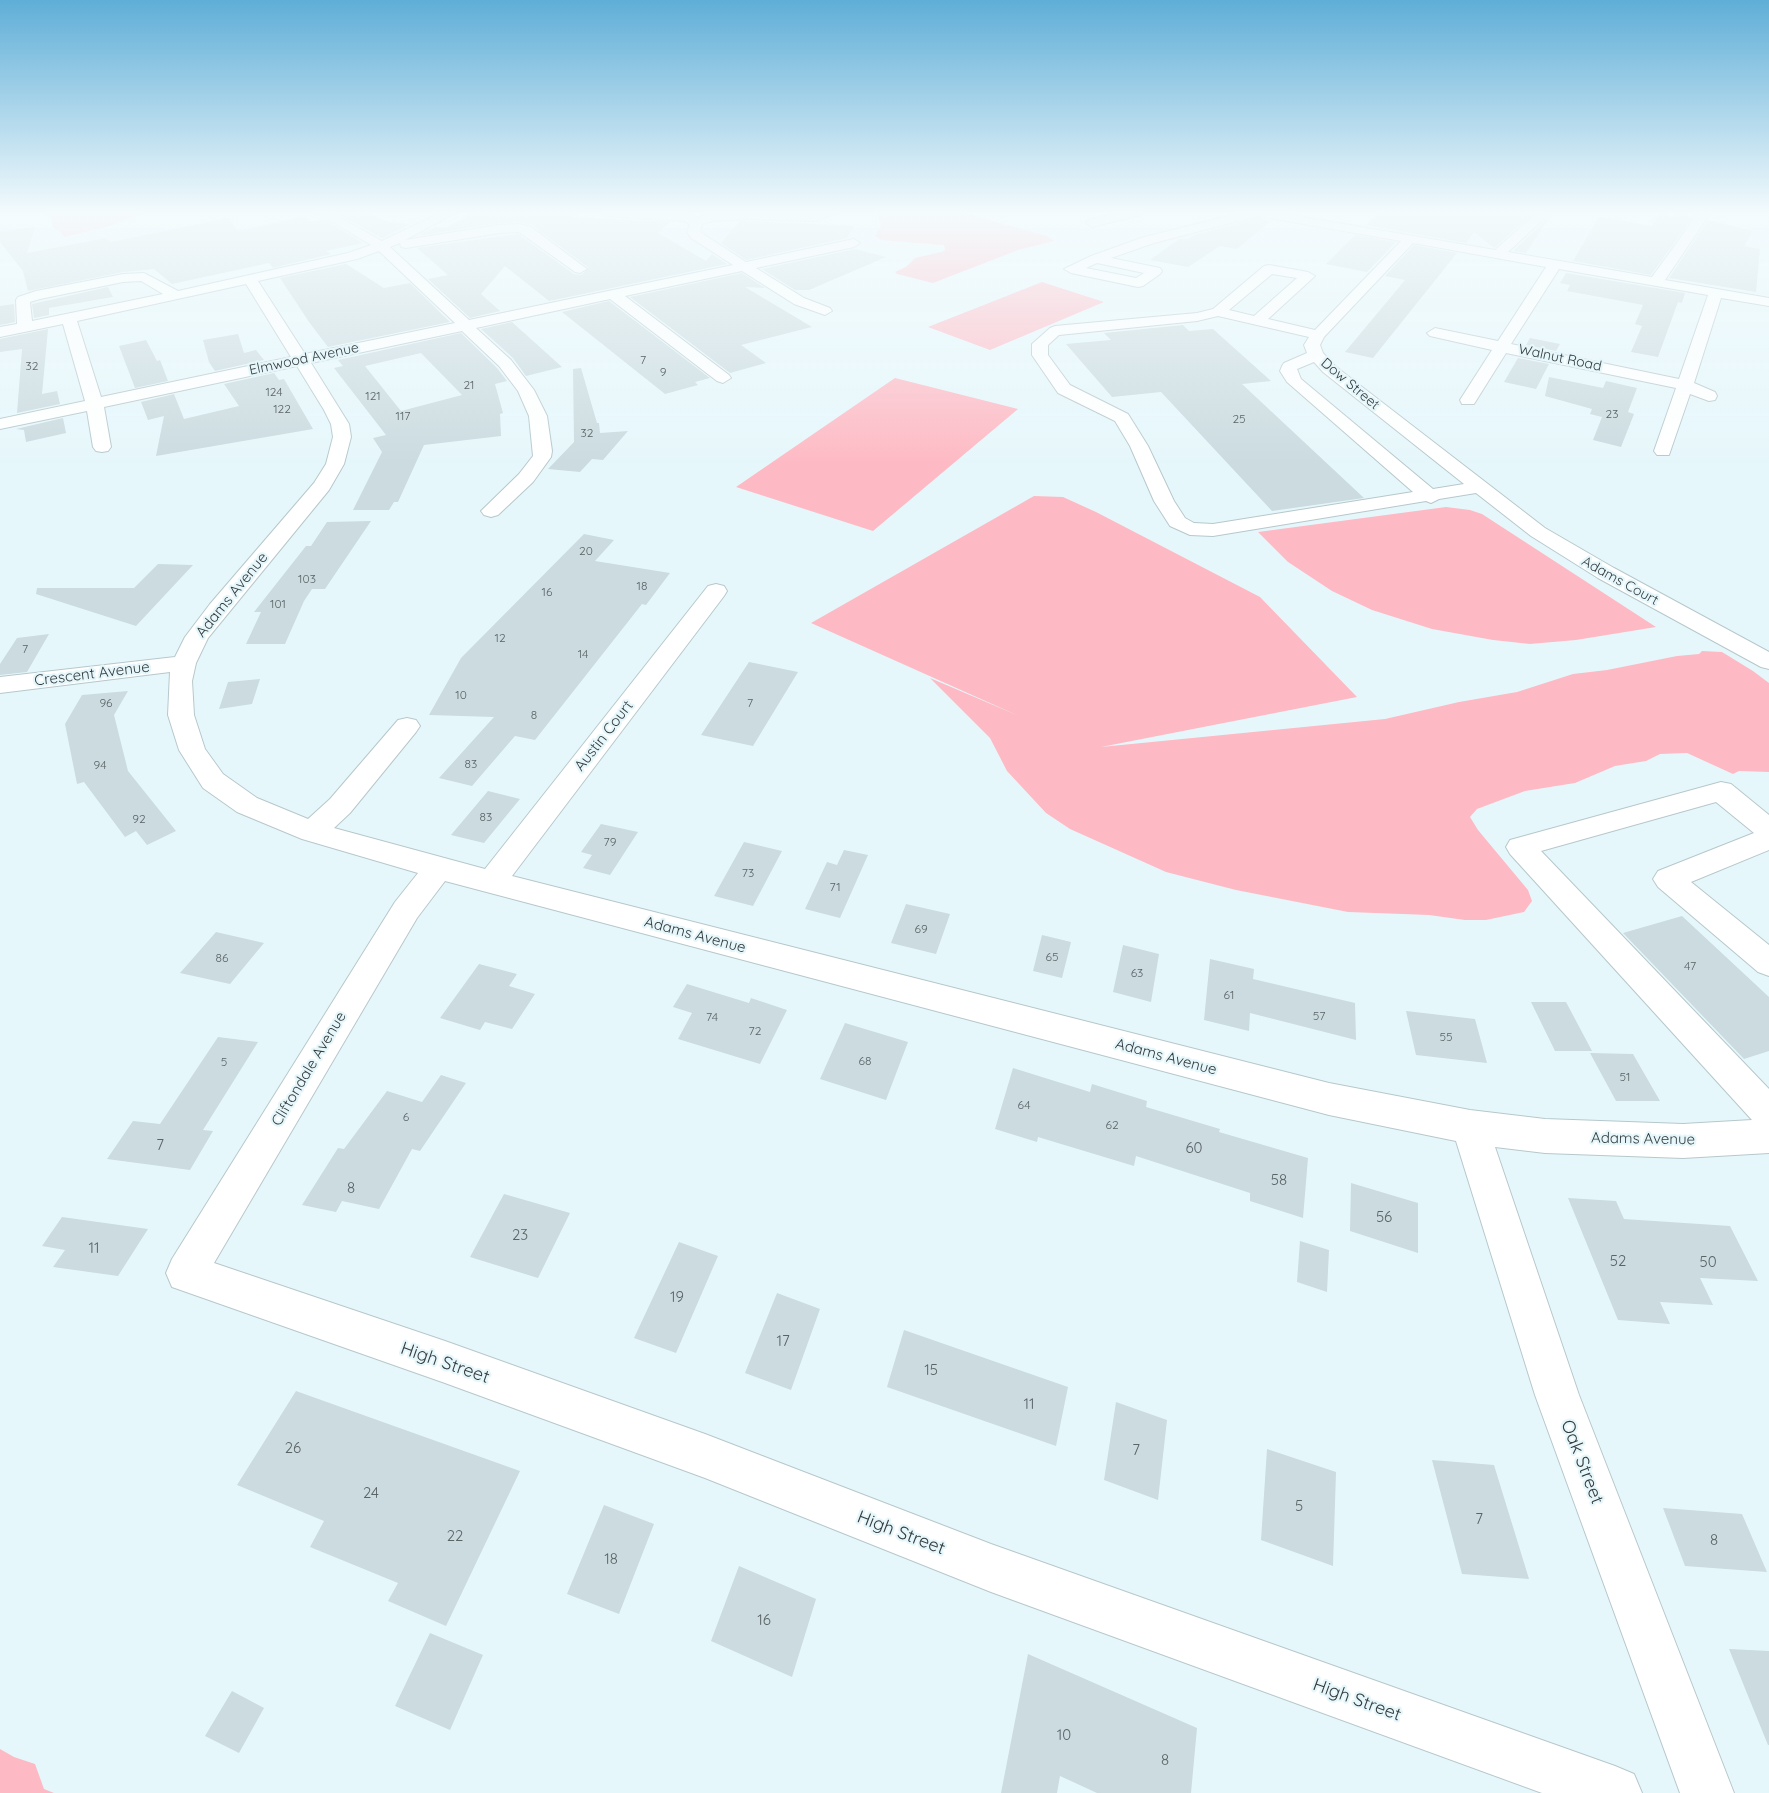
<!DOCTYPE html>
<html>
<head>
<meta charset="utf-8">
<style>
  body { margin:0 }
  canvas { display:block; background:#e6f7fb }
</style>
</head>
<body>
<canvas width="1769" height="1793"></canvas>
<script>
const g = document.querySelector('canvas').getContext('2d');
g.lineJoin = 'round';
function paint(path, color) { g.fillStyle = color; g.fill(path, 'evenodd'); }
const toPath = rows => new Path2D(rows.map(r => 'M' + r).join(''));
function stroke(path, color, width, dash) { g.strokeStyle = color; g.lineWidth = width; g.lineCap = dash ? 'butt' : 'round'; g.setLineDash(dash || []); g.stroke(path); }
function write(font, color, halo, rows, align = 'center') {
  g.font = font + ' Quicksand,sans-serif'; g.lineWidth = 4.5; g.setLineDash([]); g.textBaseline = 'middle'; g.strokeStyle = halo; g.fillStyle = color; for (const [text, x, y, turn = 0] of rows) {
    g.save(); g.translate(x, y); g.rotate((+turn || 0) * Math.PI / 180); g.textAlign = isNaN(turn) ? turn : align; if (halo) g.strokeText(text, 0, 0); g.fillText(text, 0, 0); g.restore();
  }
}
const green = toPath([
  [52,212,145,212,106,227,64,237,60,231,53,228,52,219,47,214],
  [878,212,959,212,1047,236,1054,241,1018,250,933,283,897,274,895,272,906,267,915,258,941,252,945,250,944,245,882,240,875,236,881,226],
  [1042,282,1104,302,990,350,928,327],
  [895,378,1018,409,873,531,736,487],
  [1034,496,1063,497,1096,512,1260,597,1357,697,1101,747,1385,719,1459,702,1517,692,1573,674,1607,670,1677,656,1699,654,1702,651,1722,652,1753,671,1769,683,1769,772,1739,771,1733,774,1687,753,1660,754,1646,761,1615,766,1575,783,1525,791,1477,809,1470,817,1478,830,1528,890,1532,901,1524,912,1486,920,1465,920,1429,915,1348,912,1236,890,1166,872,1070,829,1046,813,1007,771,990,738,930,678,1019,716,811,623],
  [1446,507,1470,510,1482,514,1656,627,1576,640,1530,644,1493,640,1432,629,1372,610,1332,591,1288,562,1258,532],
  [0,1749,14,1757,35,1764,44,1789,54,1793,0,1793]
]);
const building = toPath([
  [355,212,363,212,388,222,411,224,382,238,340,215],
  [476,212,578,212,572,217,670,222,658,233,706,261,712,254,727,264,549,301,505,266,481,294,500,311,470,318,428,279,448,275,417,248,518,234,574,274,581,275,589,268,532,225,521,222,499,223,418,236,435,227,446,228],
  [1381,212,1535,212,1494,248,1474,232,1466,243,1366,225],
  [1677,214,1693,217,1651,275,1573,261,1599,217,1652,226,1659,215,1674,217],
  [1551,215,1526,253,1513,251],
  [303,217,312,222,324,219,363,243,326,251,331,254,273,268,269,263,172,284,154,269,123,272,28,291,23,271,0,242,0,231,35,227,27,253,106,238,111,242,228,218,238,231],
  [1257,218,1271,221,1237,249,1220,246,1188,267,1150,260,1179,239,1188,239,1194,235],
  [1708,220,1753,231,1744,246,1760,249,1756,292,1669,278],
  [740,221,797,223,854,226,847,238,746,260,721,243],
  [1355,235,1396,242,1367,272,1326,264],
  [1414,245,1457,253,1373,358,1345,352,1405,280,1385,276],
  [855,249,886,257,809,290,795,290,762,269],
  [346,264,384,288,410,283,450,322,328,347,309,322,280,278],
  [742,273,765,288,745,287,812,327,741,345,766,363,730,373,630,297],
  [1566,273,1685,293,1682,303,1678,302,1658,357,1631,352,1642,326,1635,324,1643,305,1567,291,1570,285,1560,283],
  [108,287,113,297,49,308,49,315,34,318,32,304],
  [609,301,710,378,695,382,698,385,665,394,562,312],
  [14,304,15,322,0,325,0,306],
  [512,322,562,367,526,376,513,358,481,329],
  [1183,325,1189,331,1213,329,1271,381,1242,384,1364,498,1272,511,1161,392,1112,397,1066,344,1111,340,1104,333],
  [48,329,42,394,57,391,60,404,17,413,22,349,0,352,0,339],
  [461,333,497,368,507,381,495,384,503,413,500,414,501,436,424,445,398,502,394,502,389,510,353,510,382,452,373,438,386,435,334,368,343,366,338,360],
  [421,353,462,395,401,411,365,366],
  [238,334,244,353,256,350,264,360,215,371,209,362,203,340],
  [1530,338,1560,344,1556,351,1526,345],
  [146,340,157,361,160,360,168,381,135,388,119,346],
  [1518,358,1549,364,1536,389,1504,382],
  [581,368,597,423,599,423,600,433,628,431,603,460,592,459,580,472,548,469,574,442,573,369],
  [274,373,279,380,284,379,313,429,156,456,164,416,148,420,141,402,174,394,184,419,239,406,224,384],
  [1549,377,1603,388,1606,381,1637,388,1628,412,1634,414,1621,447,1593,440,1602,417,1590,414,1592,409,1545,396],
  [63,418,66,433,26,442,24,430,16,429],
  [371,521,325,589,312,589,304,601,285,644,246,644,261,612,254,612,306,546,311,546,327,522],
  [584,534,614,540,595,561,670,573,646,605,642,604,535,740,515,736,472,786,439,778,494,717,429,715,461,658],
  [158,564,193,565,136,626,36,594,37,588,134,588],
  [49,634,27,672,0,675,0,664,17,638],
  [749,662,798,672,753,746,701,735],
  [260,679,252,704,219,709,228,682],
  [128,691,114,715,128,771,176,831,147,845,136,831,125,837,84,782,77,784,65,724,82,695],
  [488,791,520,799,484,843,451,835],
  [601,824,638,832,610,875,583,868,592,855,581,852],
  [744,842,782,851,753,906,714,896],
  [844,850,868,855,840,918,805,909,827,862,837,865],
  [906,904,950,914,936,954,891,943],
  [1682,916,1769,997,1769,1051,1744,1059,1623,933],
  [216,932,264,943,230,984,180,973],
  [1042,935,1071,942,1062,978,1033,971],
  [1123,945,1159,954,1151,1002,1113,992],
  [1210,959,1254,969,1253,979,1355,1003,1356,1040,1250,1013,1249,1031,1204,1020],
  [479,964,517,974,509,986,535,994,512,1029,485,1022,480,1030,440,1018],
  [687,984,749,1003,751,998,787,1010,760,1064,678,1039,692,1013,673,1007],
  [1531,1002,1566,1002,1592,1051,1555,1051],
  [1406,1011,1475,1019,1487,1063,1416,1055],
  [845,1023,908,1042,886,1100,820,1079],
  [218,1037,258,1042,203,1130,213,1131,190,1170,107,1159,133,1121,160,1124],
  [1590,1053,1633,1054,1660,1101,1616,1101],
  [1013,1068,1090,1092,1092,1084,1147,1101,1146,1107,1220,1129,1219,1132,1308,1158,1303,1218,1250,1201,1250,1193,1136,1156,1134,1166,1038,1137,1037,1142,995,1129],
  [441,1075,466,1083,420,1151,412,1149,379,1209,342,1201,336,1212,302,1205,338,1148,344,1149,387,1091,422,1102],
  [1351,1183,1418,1203,1418,1253,1350,1231],
  [504,1194,570,1213,538,1278,470,1257],
  [1568,1198,1616,1201,1624,1219,1730,1226,1758,1281,1700,1278,1713,1305,1660,1302,1670,1324,1618,1320],
  [62,1217,148,1229,118,1276,53,1267,65,1250,42,1246],
  [1300,1241,1329,1250,1327,1292,1297,1282],
  [679,1242,718,1256,676,1353,634,1338],
  [777,1293,820,1309,791,1390,745,1373],
  [904,1330,1068,1387,1056,1446,887,1387],
  [296,1391,520,1471,446,1626,388,1601,398,1583,310,1547,324,1521,237,1485],
  [1116,1402,1167,1420,1158,1500,1104,1480],
  [1267,1449,1336,1472,1333,1566,1261,1540],
  [1432,1460,1494,1465,1529,1579,1462,1574],
  [604,1505,654,1524,619,1614,567,1594],
  [1663,1508,1742,1514,1767,1572,1685,1566],
  [739,1566,816,1599,792,1677,711,1641],
  [430,1633,483,1655,450,1730,395,1706],
  [1729,1649,1769,1651,1769,1745,1768,1745],
  [1028,1654,1197,1728,1191,1793,1097,1793,1060,1776,1057,1793,1001,1793],
  [232,1691,264,1708,239,1753,205,1736]
]);
const minor = toPath([
  [316,212,330,212,382,241,442,212,457,212,405,240,499,225,520,224,531,227,587,269,580,273,575,272,519,232,499,233,406,248,401,247,400,243,390,247,469,320,733,265,691,238,687,232,690,224,684,221,606,216,600,212,686,213,698,218,711,213,739,212,838,212,815,221,743,219,713,221,702,224,700,232,746,262,854,239,860,243,854,247,756,268,804,298,830,308,832,311,825,315,794,304,742,271,625,296,729,375,731,378,723,383,717,381,610,299,476,328,511,360,534,390,547,416,552,451,551,457,533,482,498,515,491,517,484,515,481,511,519,474,533,456,529,416,518,391,499,366,462,331,311,363,349,424,351,437,344,464,329,490,208,638,196,663,192,681,194,715,205,749,223,774,257,798,308,819,330,799,398,720,407,718,416,720,420,726,416,732,350,813,334,828,485,869,708,586,716,584,724,586,727,591,724,596,512,876,1329,1083,1470,1110,1545,1119,1683,1124,1752,1120,1510,854,1506,847,1510,840,1721,782,1731,784,1769,815,1769,850,1691,882,1769,945,1769,976,1758,972,1658,887,1653,879,1658,871,1754,833,1716,802,1541,851,1769,1089,1769,1153,1683,1158,1545,1153,1495,1147,1579,1395,1734,1793,1680,1793,1535,1395,1456,1141,1329,1115,445,881,417,918,214,1263,445,1341,705,1434,991,1544,1615,1766,1634,1774,1642,1793,1542,1793,991,1592,705,1478,445,1383,172,1287,166,1273,172,1259,395,902,418,873,302,839,237,812,203,788,179,750,168,715,170,672,0,693,0,677,175,657,185,637,210,604,314,483,326,464,333,437,331,424,324,410,297,366,104,407,111,447,108,451,102,452,96,451,93,447,87,411,0,429,0,419,85,401,63,324,0,337,0,327,17,324,16,300,18,297,36,291,123,274,144,273,178,291,348,253,371,245,316,212],
  [379,251,455,323,305,354,258,281,357,259,379,251],
  [141,281,163,294,32,321,30,302,40,299,123,282,141,281],
  [246,284,291,357,101,397,77,321,246,284],
  [1123,212,1142,212,1140,215,1092,227,1086,223,1088,220,1123,212],
  [1245,212,1274,212,1495,250,1538,212,1551,212,1508,252,1652,277,1699,212,1711,212,1665,280,1769,298,1769,306,1721,298,1694,383,1715,392,1717,396,1715,400,1709,401,1690,394,1669,455,1657,455,1654,451,1676,388,1506,353,1474,404,1462,404,1460,400,1492,350,1430,336,1427,333,1435,328,1498,341,1546,267,1413,243,1324,337,1320,345,1323,353,1335,366,1545,528,1614,568,1769,652,1769,669,1761,667,1598,578,1531,536,1476,493,1439,499,1431,503,1426,501,1213,536,1190,535,1170,526,1154,501,1130,446,1115,421,1058,393,1032,355,1032,344,1050,328,1055,326,1197,313,1213,309,1264,266,1269,265,1308,272,1315,276,1268,319,1315,330,1401,241,1257,216,1154,243,1111,258,1160,268,1162,271,1160,274,1143,286,1138,287,1071,273,1064,269,1091,256,1144,237,1245,212],
  [1097,263,1144,273,1136,278,1086,268,1097,263],
  [1559,269,1708,295,1679,379,1511,344,1559,269],
  [1272,274,1297,278,1254,316,1229,310,1272,274],
  [1218,316,1309,337,1304,345,1307,353,1284,363,1282,366,1280,371,1287,382,1413,492,1213,524,1194,523,1185,518,1174,501,1148,446,1128,414,1070,385,1048,355,1048,345,1059,335,1197,321,1218,316],
  [1314,362,1323,372,1464,484,1433,489,1301,379,1297,369,1314,362]
]);
const numberNames = [
  ["7",643,360],
  ["32",32,366],
  ["9",663,372],
  ["21",469,385],
  ["124",274,392],
  ["121",373,396],
  ["122",282,409],
  ["23",1612,414],
  ["117",403,416],
  ["25",1239,419],
  ["32",587,433],
  ["20",586,551],
  ["103",307,579],
  ["18",642,586],
  ["16",547,592],
  ["101",278,604],
  ["12",500,638],
  ["7",25,649],
  ["14",583,654],
  ["10",461,695],
  ["96",106,703],
  ["7",750,703],
  ["8",534,715],
  ["83",471,764],
  ["94",100,765],
  ["83",486,817],
  ["92",139,819],
  ["79",610,842],
  ["73",748,873],
  ["71",835,887],
  ["69",921,929],
  ["65",1052,957],
  ["86",222,958],
  ["47",1690,966],
  ["63",1137,973],
  ["61",1229,995],
  ["57",1319,1016],
  ["74",712,1017],
  ["72",755,1031],
  ["55",1446,1037],
  ["68",865,1061],
  ["5",224,1062],
  ["51",1625,1077],
  ["64",1024,1105],
  ["6",406,1117],
  ["62",1112,1125]
];
const farStreetnames = [
  ["Walnut Road",1560,358,12],
  ["Elmwood Avenue",304,359,-12],
  ["Dow Street",1350,384,40],
  ["Adams Court",1620,581,29]
];
const streetNames = [
  ["Adams Avenue",232,595,-51],
  ["Crescent Avenue",92,674,-7],
  ["Austin Court",604,736,-52],
  ["Adams Avenue",695,935,15],
  ["Adams Avenue",1166,1057,15],
  ["Cliftondale Avenue",309,1069,-59],
  ["Adams Avenue",1643,1139,1]
];
const nearNumbernames = [
  ["7",160,1145],
  ["60",1194,1148],
  ["58",1279,1180],
  ["8",351,1188],
  ["56",1384,1217],
  ["23",520,1235],
  ["11",94,1248],
  ["52",1618,1261],
  ["50",1708,1262],
  ["19",677,1297],
  ["17",783,1341],
  ["15",931,1370],
  ["11",1029,1404],
  ["26",293,1448],
  ["7",1136,1450],
  ["24",371,1493],
  ["5",1299,1506],
  ["7",1479,1519],
  ["22",455,1536],
  ["8",1714,1540],
  ["18",611,1559],
  ["16",764,1620],
  ["10",1064,1735],
  ["8",1165,1760]
];
const nearStreetnames = [
  ["High Street",445,1363,19],
  ["Oak Street",1582,1462,69],
  ["High Street",901,1533,21],
  ["High Street",1357,1700,20]
];
paint(green, '#febac4');
paint(building, '#cbdbdf');
stroke(minor, '#b7c8cc', 2);
paint(minor, '#fff');
const sky = g.createLinearGradient(0, 0, 0, 463);
sky.addColorStop(0, '#5faed7');
sky.addColorStop(0.46, '#f4fbfd');
sky.addColorStop(1, '#f4fbfd00');
g.fillStyle = sky;
g.fillRect(0, 0, 1769, 463);
write('12px', '#5a6366', null, numberNames);
write('14px', '#343b3d', '#e6f7fb', farStreetnames);
write('15px', '#343b3d', '#e6f7fb', streetNames);
write('15px', '#5a6366', null, nearNumbernames);
write('18px', '#343b3d', '#e6f7fb', nearStreetnames);
</script>
</body>
</html>
